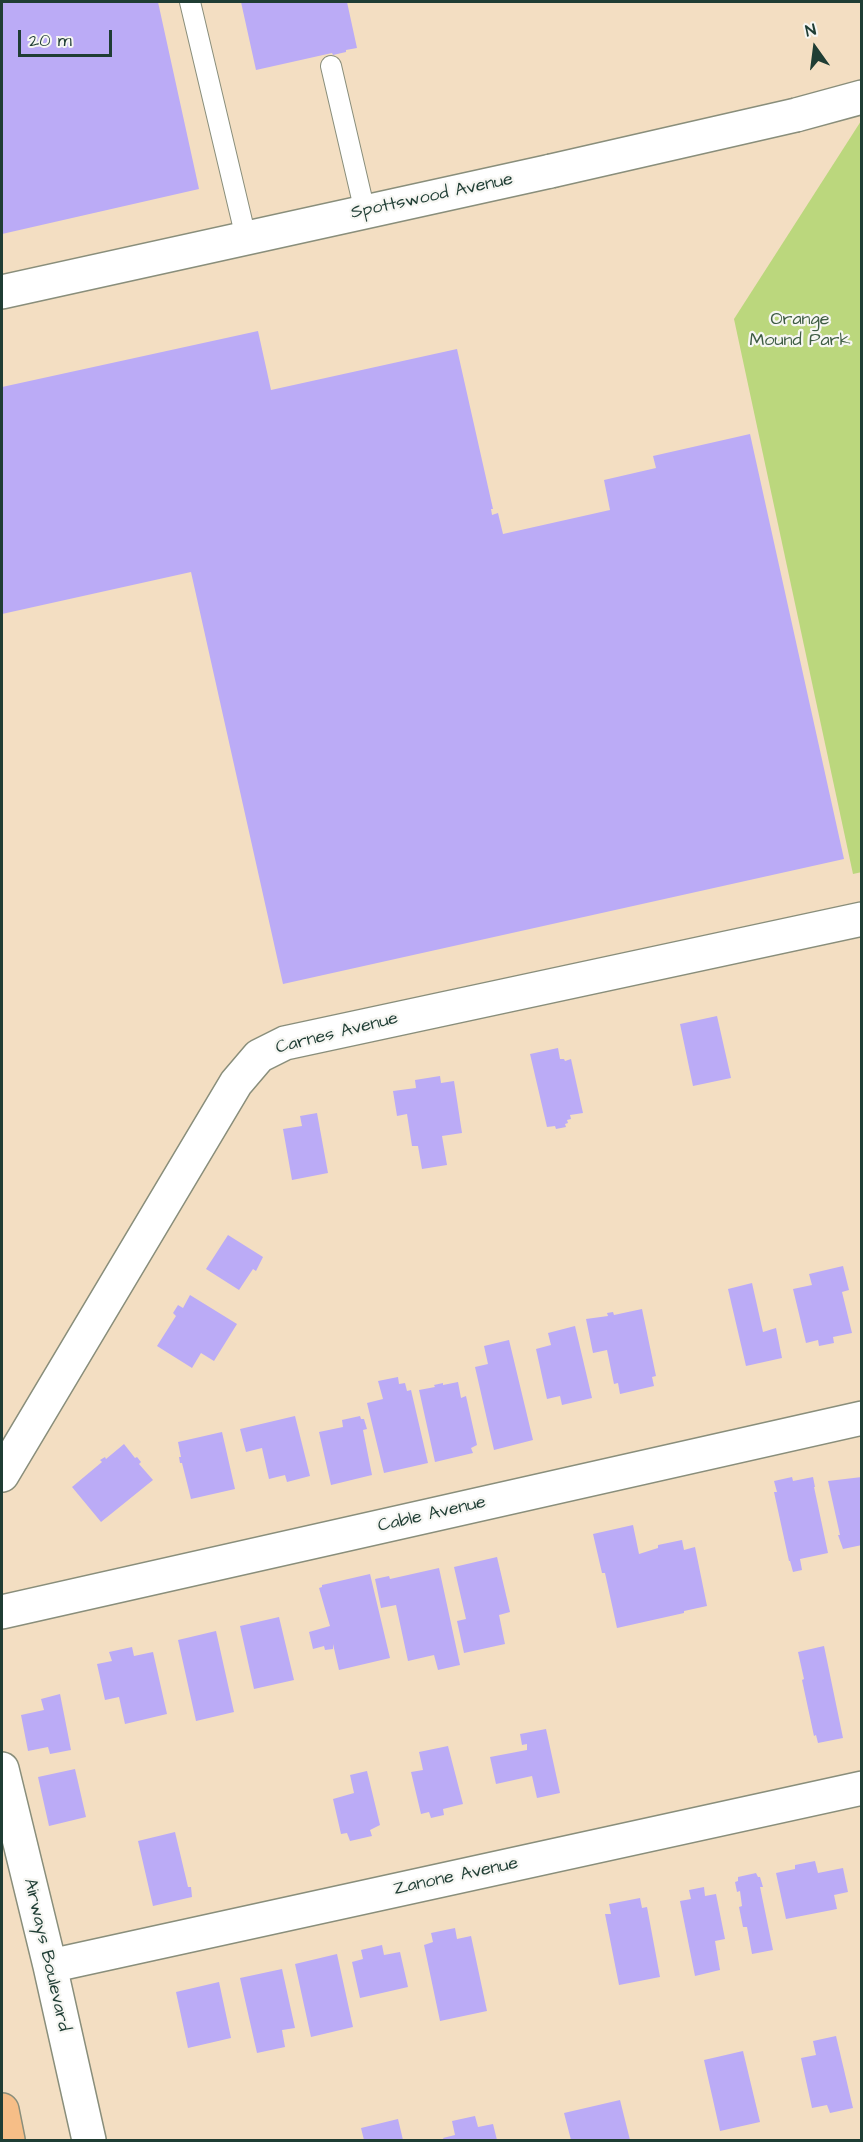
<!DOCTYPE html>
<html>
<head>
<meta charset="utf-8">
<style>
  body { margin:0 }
  #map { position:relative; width:863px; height:2142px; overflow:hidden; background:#f3dec2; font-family:"Architects Daughter",sans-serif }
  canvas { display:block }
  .frame { position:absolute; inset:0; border:3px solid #1f3d34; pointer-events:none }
  .north { position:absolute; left:785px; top:18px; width:60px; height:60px; -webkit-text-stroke:4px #f6f6f2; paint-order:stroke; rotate:346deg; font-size:16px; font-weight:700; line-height:24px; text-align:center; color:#1f3d34 }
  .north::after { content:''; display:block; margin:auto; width:21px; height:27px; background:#1f3d34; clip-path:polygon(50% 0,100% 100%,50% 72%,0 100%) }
  .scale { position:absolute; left:18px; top:30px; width:94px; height:27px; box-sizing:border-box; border:3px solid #1f3d34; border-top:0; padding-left:8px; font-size:18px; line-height:21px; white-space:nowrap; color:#1f3d34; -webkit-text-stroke:4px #f6f6f2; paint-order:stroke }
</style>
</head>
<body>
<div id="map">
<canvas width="863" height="2142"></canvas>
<div class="frame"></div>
<div class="north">N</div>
<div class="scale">20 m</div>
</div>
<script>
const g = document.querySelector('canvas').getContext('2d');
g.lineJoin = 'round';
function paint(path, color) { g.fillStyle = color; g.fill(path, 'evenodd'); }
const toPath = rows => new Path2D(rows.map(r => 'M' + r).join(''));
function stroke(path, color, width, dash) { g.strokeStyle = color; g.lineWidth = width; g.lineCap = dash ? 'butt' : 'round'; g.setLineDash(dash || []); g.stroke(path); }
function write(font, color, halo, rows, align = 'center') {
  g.font = font + ' "Architects Daughter",sans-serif'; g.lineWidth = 4.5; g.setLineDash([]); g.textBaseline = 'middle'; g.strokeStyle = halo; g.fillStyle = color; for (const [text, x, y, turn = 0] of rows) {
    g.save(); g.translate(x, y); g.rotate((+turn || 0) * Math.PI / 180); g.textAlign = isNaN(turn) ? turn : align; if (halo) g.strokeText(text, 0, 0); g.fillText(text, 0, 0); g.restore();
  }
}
const green = toPath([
  [861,121,862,872,853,874,734,319]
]);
const building = toPath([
  [2,2,158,2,199,189,2,234],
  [241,2,347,2,357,48,346,50,346,52,333,55,332,53,256,70],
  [258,331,271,390,457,349,493,509,491,509,492,515,498,513,503,534,610,510,604,480,656,468,653,456,750,434,844,859,283,984,191,572,2,614,2,387],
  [717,1016,731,1078,693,1086,680,1024],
  [558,1048,560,1059,564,1059,565,1061,571,1059,583,1113,570,1115,571,1119,567,1120,568,1123,565,1124,566,1127,556,1129,555,1126,547,1127,530,1054],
  [440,1076,441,1083,454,1081,462,1133,442,1136,447,1165,422,1169,418,1146,412,1146,407,1114,397,1116,393,1091,416,1088,415,1080],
  [317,1113,328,1173,292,1180,283,1129,302,1126,300,1116],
  [228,1235,263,1257,256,1271,253,1269,239,1290,206,1269],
  [843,1266,849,1290,842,1292,852,1333,833,1337,834,1343,819,1346,818,1340,806,1343,793,1289,812,1285,809,1274],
  [752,1283,763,1332,776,1328,782,1358,746,1366,728,1289],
  [190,1295,237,1324,214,1361,201,1353,192,1368,157,1346,176,1316,173,1313,178,1305,183,1308],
  [642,1309,656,1376,652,1377,654,1386,620,1394,618,1383,614,1384,607,1350,593,1353,586,1319,608,1316,607,1313,613,1312,614,1315],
  [575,1326,592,1398,562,1405,560,1396,547,1399,536,1349,551,1345,548,1333],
  [509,1340,533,1440,494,1450,475,1367,488,1364,484,1346],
  [398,1377,399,1384,405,1383,407,1391,411,1390,428,1463,384,1473,367,1403,383,1399,378,1381],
  [458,1382,461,1398,466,1396,477,1445,471,1448,473,1453,435,1462,419,1390,435,1387,434,1385,443,1383,443,1385],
  [295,1416,310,1476,287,1482,285,1475,269,1479,262,1448,246,1452,240,1429],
  [360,1416,361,1419,364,1419,367,1429,363,1430,372,1475,331,1485,319,1432,343,1427,342,1420],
  [222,1432,235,1489,191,1499,182,1463,180,1463,179,1457,181,1457,178,1442],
  [124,1444,135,1458,137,1457,141,1462,139,1464,153,1480,101,1522,72,1487,102,1462,100,1460,105,1457,106,1459],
  [792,1477,793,1481,813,1477,815,1487,814,1487,828,1553,800,1559,802,1570,793,1572,790,1561,789,1561,774,1492,777,1492,774,1481],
  [862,1477,862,1545,843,1549,838,1535,840,1535,828,1481],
  [633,1525,639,1554,658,1548,658,1545,682,1540,684,1550,695,1547,707,1606,684,1611,684,1613,617,1628,605,1573,602,1573,593,1534],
  [497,1557,510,1612,499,1615,505,1644,464,1653,457,1621,466,1619,454,1567],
  [439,1568,460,1665,438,1670,434,1655,408,1661,396,1605,381,1608,375,1579,389,1576,390,1579],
  [370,1574,390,1658,339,1670,333,1644,333,1649,325,1650,324,1646,313,1649,309,1632,330,1626,319,1588,322,1587,322,1585],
  [279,1617,294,1680,254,1689,240,1626],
  [216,1631,234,1712,196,1721,178,1640],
  [824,1646,843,1738,818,1743,816,1735,814,1736,802,1680,804,1679,798,1652],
  [132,1647,134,1656,153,1652,167,1714,125,1724,119,1697,105,1700,97,1664,112,1661,109,1652],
  [60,1694,71,1750,50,1754,48,1747,28,1751,21,1715,44,1710,41,1699],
  [546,1729,560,1793,537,1798,532,1776,496,1784,490,1757,527,1750,527,1744,522,1745,520,1734],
  [448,1746,463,1804,443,1809,444,1815,431,1818,429,1812,421,1814,411,1772,423,1770,419,1752],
  [75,1769,86,1817,49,1826,38,1777],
  [367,1771,380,1825,370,1830,372,1836,350,1841,347,1833,341,1834,333,1799,354,1793,350,1775],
  [175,1832,188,1887,191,1887,192,1897,153,1906,138,1841],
  [815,1861,818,1873,843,1868,848,1892,834,1895,837,1909,786,1919,776,1873,795,1869,795,1865],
  [756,1873,758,1877,760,1877,763,1887,760,1887,773,1950,752,1954,747,1927,743,1927,739,1907,742,1906,740,1891,737,1892,735,1882,738,1881,738,1877],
  [704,1887,705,1896,716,1894,725,1939,715,1941,720,1970,695,1976,680,1901,691,1899,689,1890],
  [640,1898,642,1908,647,1907,660,1977,619,1985,605,1914,611,1914,609,1904],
  [455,1928,457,1939,471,1936,487,2011,440,2021,424,1945,433,1942,431,1933],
  [382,1945,384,1955,400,1952,408,1987,360,1998,352,1962,363,1959,361,1950],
  [337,1954,353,2027,311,2037,295,1964],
  [282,1969,295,2028,282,2030,285,2047,257,2053,240,1978],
  [219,1982,231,2038,188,2048,176,1992],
  [836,2036,853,2108,830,2113,827,2105,812,2108,801,2058,816,2055,813,2041],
  [743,2051,760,2122,720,2131,704,2060],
  [620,2100,630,2140,571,2140,564,2113],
  [475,2116,478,2127,493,2124,497,2140,444,2140,443,2138,455,2135,452,2121],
  [398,2119,403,2140,364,2140,361,2128]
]);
const service = toPath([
  [190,2,246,238],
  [331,66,365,212]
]);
const minor = toPath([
  [2,1475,236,1083,259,1056,285,1043,862,919],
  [2,1612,862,1418],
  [2,1769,50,1966,89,2140],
  [50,1966,862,1788]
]);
const tertiary = toPath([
  [796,115,862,97],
  [2,292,551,171]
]);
const primary = toPath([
  [2,2110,8,2140]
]);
const tertiaryBridge = toPath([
  [551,171,796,115]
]);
const streetNames = [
  ["Spottswood Avenue",432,197,-12],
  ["Carnes Avenue",337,1034,-14],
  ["Cable Avenue",432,1515,-13],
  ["Zanone Avenue",456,1877,-12],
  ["Airways Boulevard",46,1955,77]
];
const parkNames = [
  ["Orange",800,320],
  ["Mound Park",800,341]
];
paint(green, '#bbd77d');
paint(building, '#bbabf6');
stroke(service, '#898e7b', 22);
stroke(minor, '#898e7b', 36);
stroke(tertiary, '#898e7b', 36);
stroke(primary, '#898e7b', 36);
stroke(service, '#fff', 20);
stroke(minor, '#fff', 33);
stroke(tertiary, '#fff', 33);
stroke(primary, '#f6be87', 33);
stroke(tertiaryBridge, '#898e7b', 36, []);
stroke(tertiaryBridge, '#fff', 33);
write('18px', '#1f3d34', '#f6f6f2', streetNames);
write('18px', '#3e5c43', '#f6f6f2', parkNames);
</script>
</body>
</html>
